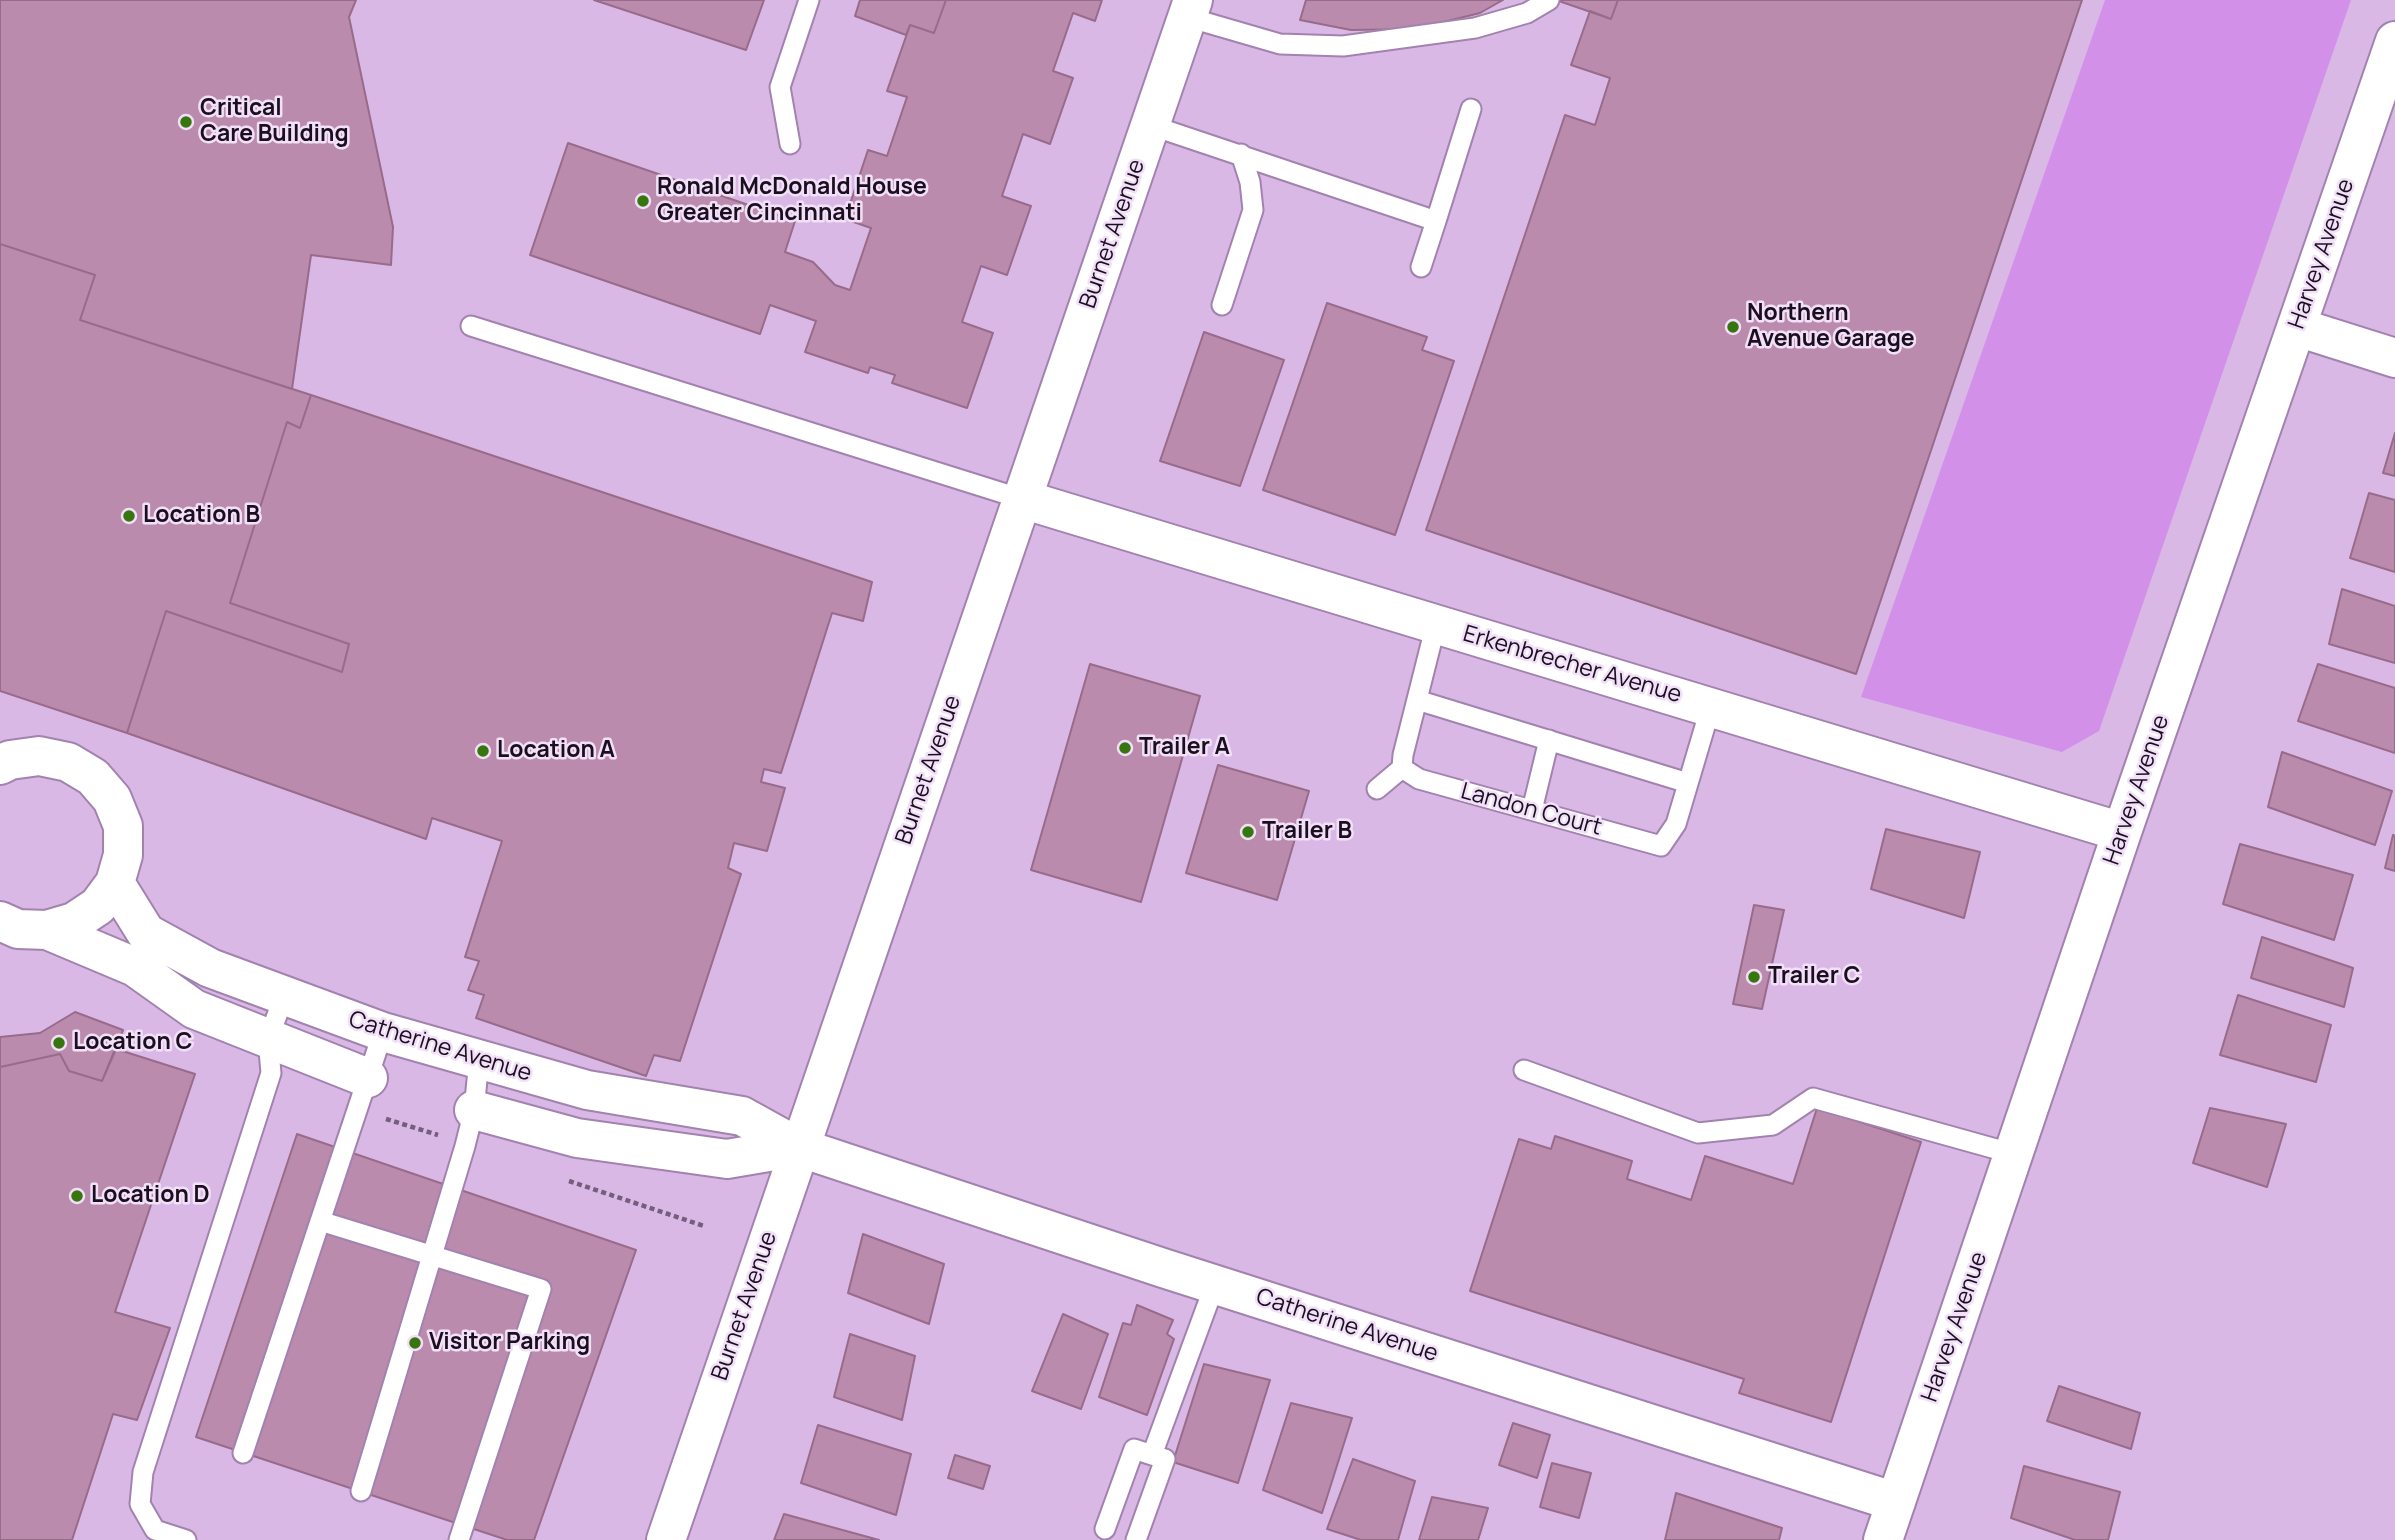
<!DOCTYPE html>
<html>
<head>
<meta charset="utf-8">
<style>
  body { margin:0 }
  canvas { display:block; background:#dab8e6 }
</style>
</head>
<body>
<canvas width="2395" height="1540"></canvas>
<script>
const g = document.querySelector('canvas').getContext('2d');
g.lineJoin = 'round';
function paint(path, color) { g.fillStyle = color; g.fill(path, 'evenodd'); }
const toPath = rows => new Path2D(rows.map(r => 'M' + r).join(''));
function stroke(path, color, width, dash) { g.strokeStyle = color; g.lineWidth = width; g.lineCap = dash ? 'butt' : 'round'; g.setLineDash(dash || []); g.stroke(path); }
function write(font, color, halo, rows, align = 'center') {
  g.font = font + ' Manrope,sans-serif'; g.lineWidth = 5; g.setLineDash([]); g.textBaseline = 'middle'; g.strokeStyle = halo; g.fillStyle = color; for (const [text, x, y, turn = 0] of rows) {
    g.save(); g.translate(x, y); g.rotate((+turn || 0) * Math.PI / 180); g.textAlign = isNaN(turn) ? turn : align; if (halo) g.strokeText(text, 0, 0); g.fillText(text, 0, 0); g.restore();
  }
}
const green = toPath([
  [2105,0,2351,0,2099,731,2062,752,1861,697]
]);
const building = toPath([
  [0,0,356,0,349,17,393,227,391,265,311,255,292,389,80,320,95,275,0,244,0,0],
  [594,0,764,0,746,50,594,0],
  [860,0,946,0,934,33,910,25,906,35,855,16,860,0],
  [946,0,1102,0,1095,21,1073,13,1053,71,1073,78,1050,144,1023,134,1002,196,1031,206,1007,275,981,266,962,322,993,333,967,408,892,383,895,375,870,367,868,373,805,352,816,321,770,305,760,334,530,255,568,143,795,221,785,252,813,262,835,285,850,290,871,228,845,219,868,150,887,156,907,97,887,91,910,25,934,33,946,0],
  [1306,0,1503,0,1480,13,1415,29,1351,30,1300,20,1306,0],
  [1556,0,1618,0,1611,19,1556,0],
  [1618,0,2082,0,1856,674,1426,530,1565,115,1595,125,1610,78,1571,65,1590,11,1611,19,1618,0],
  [0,244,95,275,80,320,311,395,300,428,287,422,230,603,349,644,342,672,166,611,127,733,0,691,0,244],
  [1327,303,1427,337,1422,350,1454,361,1395,535,1263,490,1327,303],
  [1204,332,1284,360,1240,486,1160,461,1204,332],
  [311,395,872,582,863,621,832,613,781,773,764,769,761,782,785,788,767,851,734,843,728,868,741,874,680,1061,654,1055,646,1076,476,1018,484,995,468,990,479,961,465,957,502,841,432,818,426,839,127,733,166,611,342,672,349,644,230,603,287,422,300,428,311,395],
  [2395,433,2395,476,2383,473,2395,433],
  [2369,493,2395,500,2395,572,2350,558,2369,493],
  [2342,589,2395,606,2395,663,2329,644,2342,589],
  [1090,664,1200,696,1141,902,1031,870,1090,664],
  [2318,664,2395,688,2395,753,2298,721,2318,664],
  [2282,752,2392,791,2375,845,2268,807,2282,752],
  [1218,765,1309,791,1277,900,1186,873,1218,765],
  [1886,829,1980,852,1964,918,1871,889,1886,829],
  [2393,835,2395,836,2395,871,2385,868,2393,835],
  [2240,844,2353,875,2334,940,2223,904,2240,844],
  [1754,905,1784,910,1762,1009,1733,1004,1754,905],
  [2262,937,2353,968,2344,1007,2251,978,2262,937],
  [2238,995,2331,1025,2316,1082,2220,1055,2238,995],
  [75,1012,123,1030,102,1081,69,1071,60,1054,0,1067,0,1037,40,1033,75,1012],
  [116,1049,195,1074,115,1312,170,1328,137,1420,113,1414,72,1540,0,1540,0,1067,60,1054,69,1071,102,1081,116,1049],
  [1817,1108,1921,1142,1831,1422,1739,1393,1744,1379,1470,1291,1519,1139,1551,1149,1555,1136,1632,1161,1627,1179,1691,1200,1705,1156,1793,1184,1817,1108],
  [2210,1108,2286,1124,2267,1187,2193,1163,2210,1108],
  [297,1134,636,1250,534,1540,507,1540,196,1437,297,1134],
  [863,1234,944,1264,929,1324,848,1293,863,1234],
  [1137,1305,1173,1320,1167,1334,1174,1339,1147,1415,1099,1397,1123,1323,1131,1325,1137,1305],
  [1063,1314,1108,1334,1081,1409,1032,1391,1063,1314],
  [850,1334,915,1356,902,1420,834,1397,850,1334],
  [1204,1364,1270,1380,1238,1483,1173,1462,1204,1364],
  [2059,1386,2140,1413,2131,1449,2047,1421,2059,1386],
  [1291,1403,1352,1418,1322,1513,1263,1490,1291,1403],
  [1513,1423,1550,1435,1537,1478,1499,1465,1513,1423],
  [818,1425,911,1454,896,1515,801,1483,818,1425],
  [955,1455,990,1466,983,1489,948,1478,955,1455],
  [1353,1459,1415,1481,1398,1540,1361,1540,1327,1529,1353,1459],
  [1552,1463,1591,1473,1579,1518,1540,1507,1552,1463],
  [2024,1466,2120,1492,2108,1540,2075,1540,2011,1518,2024,1466],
  [1676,1493,1782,1528,1779,1540,1665,1540,1676,1493],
  [1432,1497,1488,1508,1478,1540,1419,1540,1432,1497],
  [784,1514,879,1540,774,1540,784,1514]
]);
const path = toPath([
  [386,1119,438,1135],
  [569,1181,704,1226]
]);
const service = toPath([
  [1187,17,1280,44,1343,46,1475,28,1527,13,1549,0],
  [1150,125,1436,221,1471,109],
  [790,144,780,87,809,0],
  [1421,267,1436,221],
  [1222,305,1253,210,1250,182,1241,154],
  [471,326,1022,499],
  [1436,624,1403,755,1402,768,1419,779,1661,846,1676,824,1711,706],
  [1417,700,1688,783],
  [1377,789,1402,768],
  [1532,810,1549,740],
  [1524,1070,1698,1133,1773,1125,1813,1098,2014,1154],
  [320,1221,541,1289,459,1540],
  [243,1453,383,1032],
  [361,1491,465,1146,474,1110,479,1060],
  [1105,1529,1134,1449,1152,1455,1215,1284],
  [186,1540,155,1530,140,1504,143,1472,271,1073,268,1040,284,996],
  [1136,1540,1165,1459,1152,1455]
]);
const minor = toPath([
  [2297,327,2395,358],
  [1022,499,2122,832],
  [0,765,10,760,39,756,68,762,93,777,112,799,123,826,123,855,115,883,98,906,74,922,47,930,18,929,0,921],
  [115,883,146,933,210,968,383,1032,587,1090,742,1116,798,1147,1163,1268,1896,1502],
  [47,930,135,967,194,1009,368,1078],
  [474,1110,577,1138,727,1159,798,1147],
  [1883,1540,2122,832,2395,41]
]);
const tertiary = toPath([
  [666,1540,1193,0]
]);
const markers = [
  [186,122,7,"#37750f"],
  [643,201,7,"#37750f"],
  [1733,327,7,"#37750f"],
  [129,516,7,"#37750f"],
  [1125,748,7,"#37750f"],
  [483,751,7,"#37750f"],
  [1248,832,7,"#37750f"],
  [1754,977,7,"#37750f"],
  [59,1043,7,"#37750f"],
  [77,1196,7,"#37750f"],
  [415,1343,7,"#37750f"]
];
const poiNames = [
  ["Critical",200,109],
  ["Care Building",200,135],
  ["Ronald McDonald House",657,188],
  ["Greater Cincinnati",657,214],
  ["Northern",1747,314],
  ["Avenue Garage",1747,340],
  ["Location B",143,516],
  ["Trailer A",1139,748],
  ["Location A",497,751],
  ["Trailer B",1262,832],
  ["Trailer C",1768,977],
  ["Location C",73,1043],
  ["Location D",91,1196],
  ["Visitor Parking",429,1343]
];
const streetNames = [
  ["Burnet Avenue",1113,234,-71],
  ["Harvey Avenue",2322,254,-71],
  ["Erkenbrecher Avenue",1572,665,16],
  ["Burnet Avenue",929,770,-71],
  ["Harvey Avenue",2137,790,-71],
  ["Landon Court",1531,810,15],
  ["Catherine Avenue",440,1047,17],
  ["Burnet Avenue",745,1306,-71],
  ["Catherine Avenue",1347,1326,18],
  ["Harvey Avenue",1955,1327,-71]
];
paint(green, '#d290e9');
paint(building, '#ba8bad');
stroke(building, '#986b8b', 2);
stroke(service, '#a282ae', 23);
stroke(minor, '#a282ae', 42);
stroke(tertiary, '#a282ae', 42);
stroke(path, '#745e7c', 4.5, [5, 3.5]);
stroke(service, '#fff', 19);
stroke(minor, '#fff', 38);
stroke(tertiary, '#fff', 38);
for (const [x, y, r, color] of markers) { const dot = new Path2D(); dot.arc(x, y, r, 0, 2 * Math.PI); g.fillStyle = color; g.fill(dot); stroke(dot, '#f1e0f8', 2.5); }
write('bold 23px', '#1a0e1f', '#f1e0f8', poiNames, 'left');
write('23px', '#1a0e1f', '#f1e0f8', streetNames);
</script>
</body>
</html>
